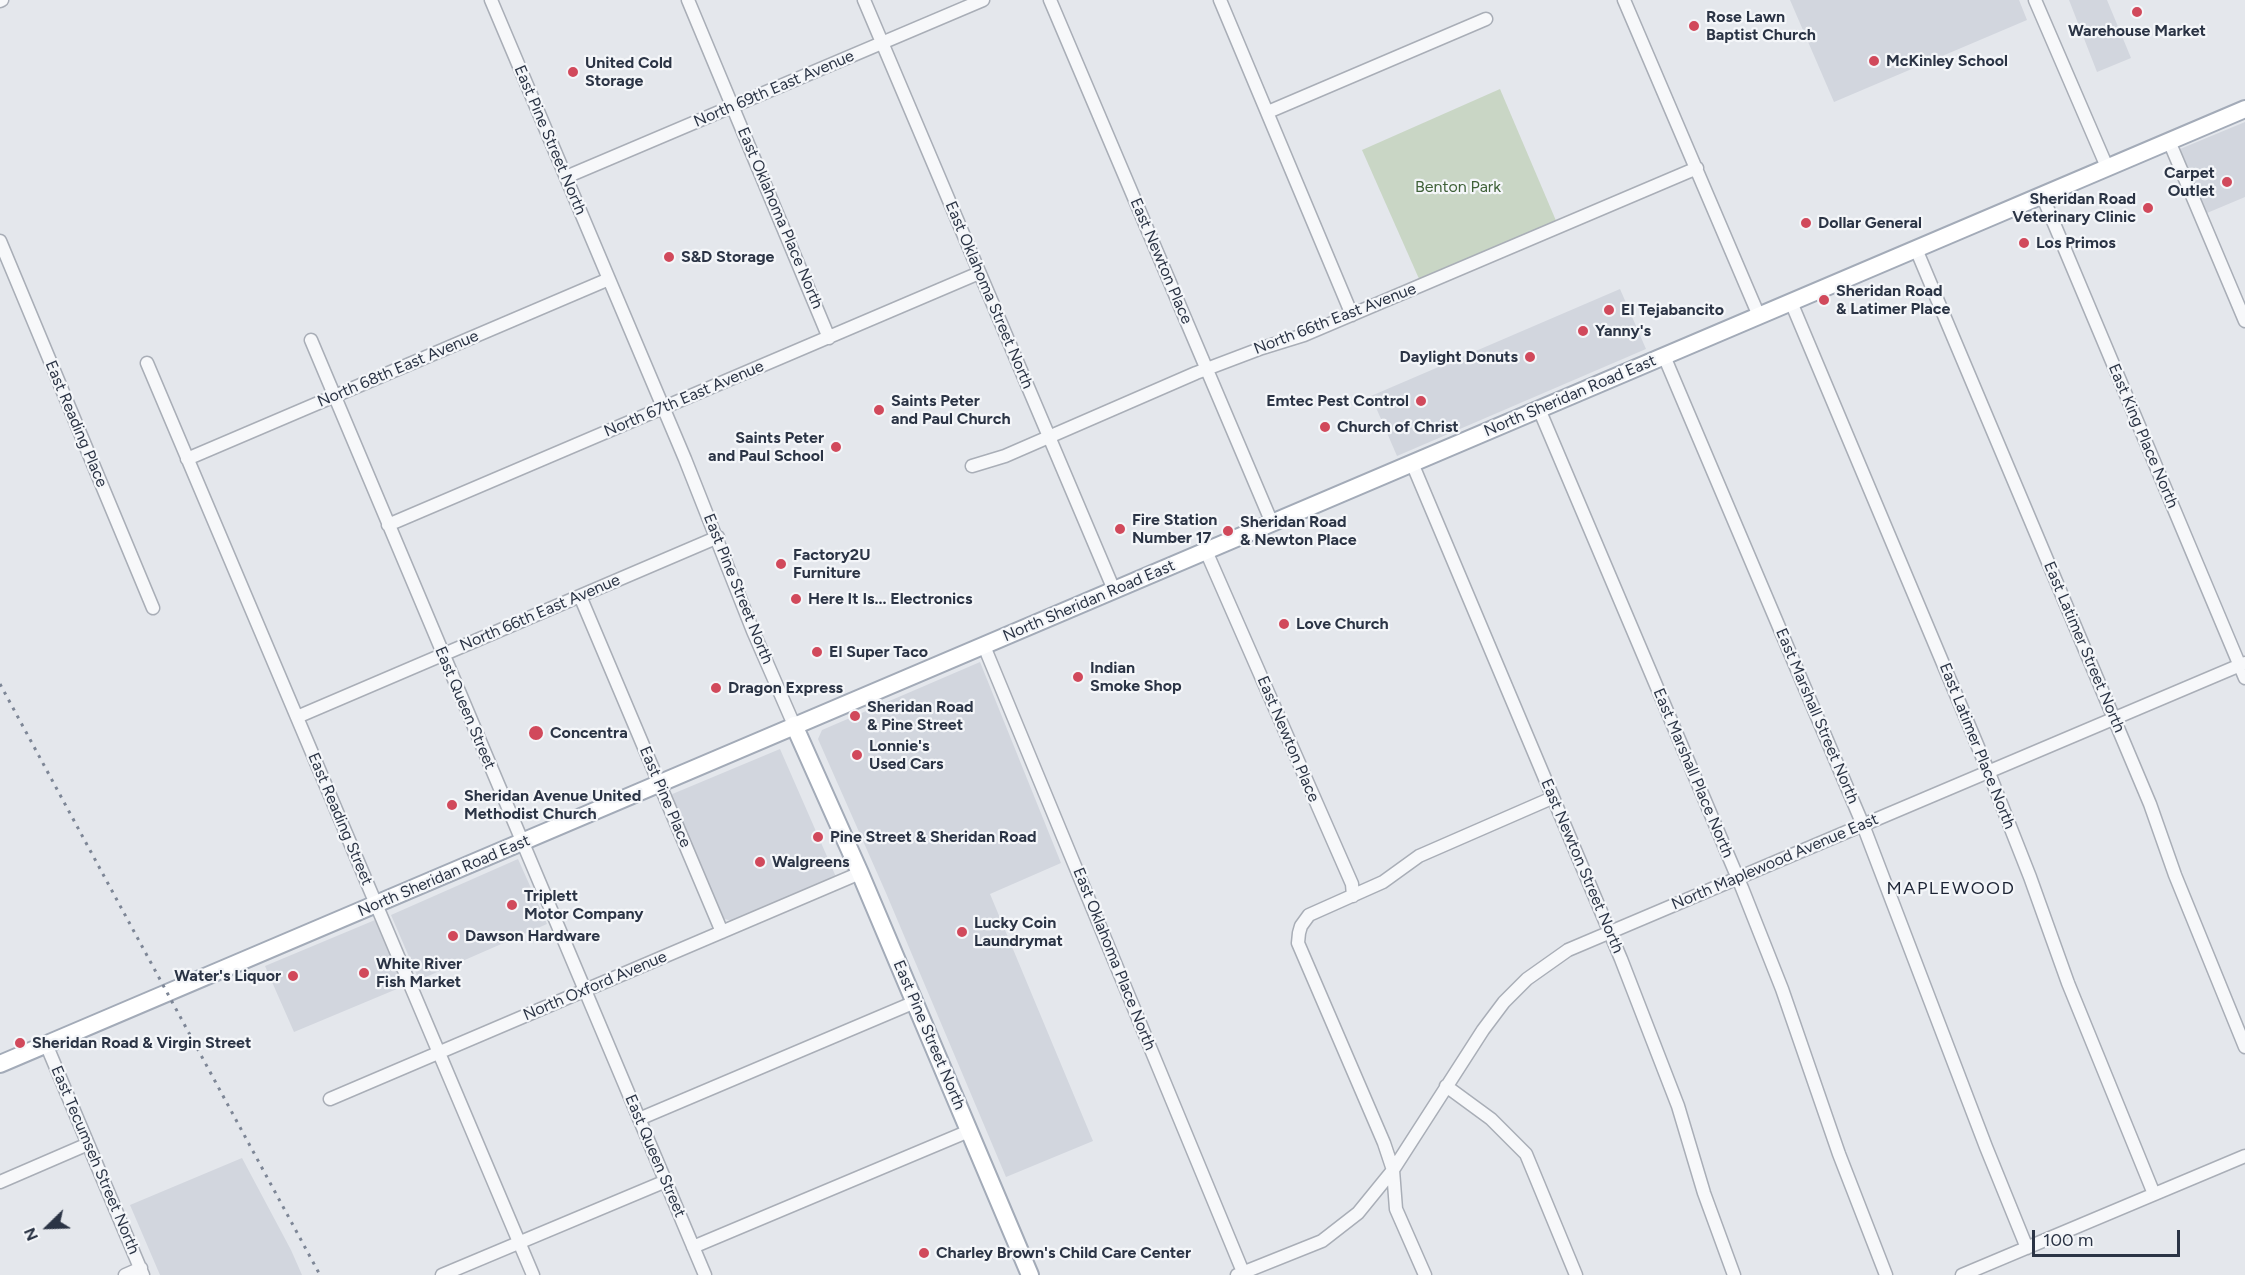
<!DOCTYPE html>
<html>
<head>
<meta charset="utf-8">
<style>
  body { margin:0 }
  #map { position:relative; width:2245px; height:1275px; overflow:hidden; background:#e4e7ec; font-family:Figtree,sans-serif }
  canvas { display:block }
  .north { position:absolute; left:18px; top:1197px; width:60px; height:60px; -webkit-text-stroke:4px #f4f6f9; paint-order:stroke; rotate:247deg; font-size:16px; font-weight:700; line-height:24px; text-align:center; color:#2b3445 }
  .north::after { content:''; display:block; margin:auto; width:21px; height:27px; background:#2b3445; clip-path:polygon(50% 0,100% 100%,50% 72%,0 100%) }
  .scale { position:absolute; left:2032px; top:1230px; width:148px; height:27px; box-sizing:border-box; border:3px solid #2b3445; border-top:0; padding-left:8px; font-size:18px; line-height:21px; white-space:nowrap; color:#2b3445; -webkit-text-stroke:4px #f4f6f9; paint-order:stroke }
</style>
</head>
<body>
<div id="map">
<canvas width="2245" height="1275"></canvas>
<div class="north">N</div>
<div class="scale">100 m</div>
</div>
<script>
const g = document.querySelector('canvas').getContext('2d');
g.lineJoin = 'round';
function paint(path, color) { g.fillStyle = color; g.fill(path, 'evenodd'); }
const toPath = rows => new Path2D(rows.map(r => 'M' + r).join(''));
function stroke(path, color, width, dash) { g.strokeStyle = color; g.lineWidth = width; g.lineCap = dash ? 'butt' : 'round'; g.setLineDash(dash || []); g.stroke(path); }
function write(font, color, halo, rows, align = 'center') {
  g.font = font + ' Figtree,sans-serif'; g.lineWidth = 4.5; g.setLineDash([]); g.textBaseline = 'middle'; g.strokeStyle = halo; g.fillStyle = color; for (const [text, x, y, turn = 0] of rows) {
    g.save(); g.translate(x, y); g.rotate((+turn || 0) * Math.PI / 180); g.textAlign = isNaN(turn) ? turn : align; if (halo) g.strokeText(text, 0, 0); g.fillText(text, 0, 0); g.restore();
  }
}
const built = toPath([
  [1790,0,2019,0,2027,20,1834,102],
  [2069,0,2107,0,2131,58,2097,72],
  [2245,122,2245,197,2207,213,2180,149],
  [1620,289,1646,349,1397,456,1371,396],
  [980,662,1061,863,990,894,1093,1141,1006,1177,886,893,818,739,822,730],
  [780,749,836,877,733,921,724,919,720,915,670,795],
  [518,859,547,924,419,980,391,915],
  [375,920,404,986,294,1032,265,966],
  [242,1158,291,1250,302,1275,160,1275,130,1205]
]);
const green = toPath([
  [1500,89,1557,223,1420,281,1362,150]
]);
const minor = toPath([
  [491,0,685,459,753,631,794,725],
  [688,0,829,338],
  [864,0,1114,590],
  [1050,0,1272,523],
  [1220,0,1352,315],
  [1624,0,1759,316],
  [2035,0,2107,167],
  [0,1,2,0],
  [1268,112,1486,19],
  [2169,141,2245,321],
  [566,177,983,0],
  [2042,195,2245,678],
  [0,241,153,608],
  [1916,249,2150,804,2175,875,2245,1047],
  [1791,302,1989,773,2030,877,2068,983,2154,1194],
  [311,340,705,1275],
  [1664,356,1863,825,1986,1147,2027,1248],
  [147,363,533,1275],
  [1539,409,1742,888,1782,989,1839,1154,1886,1275],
  [187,459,609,279],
  [1412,463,1621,959,1678,1106,1704,1193,1734,1275],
  [972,466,1005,456,1196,373,1262,348,1304,335,1697,168],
  [388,525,979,273],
  [1206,551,1352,884,1353,896],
  [580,596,722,932],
  [984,646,1243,1272],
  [297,717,718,537],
  [46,1044,143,1275],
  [1446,1086,1491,1119,1526,1154,1576,1275],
  [330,1099,860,873],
  [639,1119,915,1002],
  [0,1182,88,1144],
  [693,1247,969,1131],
  [125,1275,141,1268],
  [442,1275,666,1181],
  [1237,1275,1322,1241,1358,1213,1393,1170,1483,1030,1504,1002,1527,979,1568,950,2245,663],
  [1425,1275,1396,1209,1393,1170,1384,1143,1298,943,1299,933,1301,926,1309,915,1383,882,1419,856,1552,798],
  [1962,1275,2245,1156]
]);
const major = toPath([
  [794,725,860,873,1030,1275],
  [0,1064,2245,109]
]);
const rail = toPath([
  [0,684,320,1275]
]);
const markers = [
  [2137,12,6,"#d1495b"],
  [1694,26,6,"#d1495b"],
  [1874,61,6,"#d1495b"],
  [573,72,6,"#d1495b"],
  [2227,182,6,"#d1495b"],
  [2148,208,6,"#d1495b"],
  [1806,223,6,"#d1495b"],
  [2024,243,6,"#d1495b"],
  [669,257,6,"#d1495b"],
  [1824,300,6,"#d1495b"],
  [1609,310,6,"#d1495b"],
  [1583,331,6,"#d1495b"],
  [1530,357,6,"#d1495b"],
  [1421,401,6,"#d1495b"],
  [879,410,6,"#d1495b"],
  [1325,427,6,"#d1495b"],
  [836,447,6,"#d1495b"],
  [1120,529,6,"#d1495b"],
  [1228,531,6,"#d1495b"],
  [781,564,6,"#d1495b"],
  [796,599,6,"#d1495b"],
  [1284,624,6,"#d1495b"],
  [817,652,6,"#d1495b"],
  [1078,677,6,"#d1495b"],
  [716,688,6,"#d1495b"],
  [855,716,6,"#d1495b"],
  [536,733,8,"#d1495b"],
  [857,755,6,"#d1495b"],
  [452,805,6,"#d1495b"],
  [818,837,6,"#d1495b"],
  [760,862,6,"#d1495b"],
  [512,905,6,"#d1495b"],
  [962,932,6,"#d1495b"],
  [453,936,6,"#d1495b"],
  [364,973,6,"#d1495b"],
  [293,976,6,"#d1495b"],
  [20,1043,6,"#d1495b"],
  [924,1253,6,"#d1495b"]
];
const poiNames = [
  ["Rose Lawn",1706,17],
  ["Baptist Church",1706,35],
  ["Warehouse Market",2137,31,"center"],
  ["McKinley School",1886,61],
  ["United Cold",585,63],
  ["Storage",585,81],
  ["Carpet",2215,173,"right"],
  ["Outlet",2215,191,"right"],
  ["Sheridan Road",2136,199,"right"],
  ["Veterinary Clinic",2136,217,"right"],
  ["Dollar General",1818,223],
  ["Los Primos",2036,243],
  ["S&D Storage",681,257],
  ["Sheridan Road",1836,291],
  ["& Latimer Place",1836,309],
  ["El Tejabancito",1621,310],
  ["Yanny's",1595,331],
  ["Daylight Donuts",1518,357,"right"],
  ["Saints Peter",891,401],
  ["and Paul Church",891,419],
  ["Emtec Pest Control",1409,401,"right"],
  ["Church of Christ",1337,427],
  ["Saints Peter",824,438,"right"],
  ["and Paul School",824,456,"right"],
  ["Fire Station",1132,520],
  ["Number 17",1132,538],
  ["Sheridan Road",1240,522],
  ["& Newton Place",1240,540],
  ["Factory2U",793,555],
  ["Furniture",793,573],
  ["Here It Is... Electronics",808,599],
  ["Love Church",1296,624],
  ["El Super Taco",829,652],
  ["Indian",1090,668],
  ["Smoke Shop",1090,686],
  ["Dragon Express",728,688],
  ["Sheridan Road",867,707],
  ["& Pine Street",867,725],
  ["Concentra",550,733],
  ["Lonnie's",869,746],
  ["Used Cars",869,764],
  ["Sheridan Avenue United",464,796],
  ["Methodist Church",464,814],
  ["Pine Street & Sheridan Road",830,837],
  ["Walgreens",772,862],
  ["Triplett",524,896],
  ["Motor Company",524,914],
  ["Lucky Coin",974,923],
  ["Laundrymat",974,941],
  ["Dawson Hardware",465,936],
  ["White River",376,964],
  ["Fish Market",376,982],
  ["Water's Liquor",281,976,"right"],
  ["Sheridan Road & Virgin Street",32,1043],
  ["Charley Brown's Child Care Center",936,1253]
];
const streetNames = [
  ["North 69th East Avenue",774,89,-23],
  ["East Pine Street North",550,140,67],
  ["East Oklahoma Place North",780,218,67],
  ["East Newton Place",1161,261,67],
  ["East Oklahoma Street North",989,295,67],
  ["North 66th East Avenue",1335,319,-21],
  ["North 68th East Avenue",398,369,-23],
  ["North Sheridan Road East",1570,396,-23],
  ["North 67th East Avenue",684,399,-23],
  ["East Reading Place",76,424,67],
  ["East King Place North",2143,436,67],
  ["East Pine Street North",738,589,68],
  ["North Sheridan Road East",1089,601,-23],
  ["North 66th East Avenue",540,613,-23],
  ["East Latimer Street North",2084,647,67],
  ["East Queen Street",465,708,67],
  ["East Marshall Street North",1817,716,67],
  ["East Newton Place",1288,739,67],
  ["East Latimer Place North",1977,746,68],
  ["East Marshall Place North",1693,773,67],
  ["East Pine Place",665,797,67],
  ["East Reading Street",340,819,67],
  ["North Maplewood Avenue East",1775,862,-23],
  ["East Newton Street North",1582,866,67],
  ["North Sheridan Road East",444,876,-23],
  ["East Oklahoma Place North",1114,959,68],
  ["North Oxford Avenue",595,986,-23],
  ["East Pine Street North",929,1035,67],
  ["East Queen Street",655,1156,67],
  ["East Tecumseh Street North",95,1160,67]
];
const parkNames = [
  ["Benton Park",1458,187]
];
const neighbourhoodNames = [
  ["MAPLEWOOD",1951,889]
];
paint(built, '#d2d6de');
paint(green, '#c9d6c5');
stroke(minor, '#a9aeb7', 15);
stroke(major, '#a3abb8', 20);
stroke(minor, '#f7f8fa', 12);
stroke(major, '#fff', 16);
stroke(rail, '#7d8696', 3, [3, 6]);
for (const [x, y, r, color] of markers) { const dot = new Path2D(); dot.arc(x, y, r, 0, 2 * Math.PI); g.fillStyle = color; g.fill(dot); stroke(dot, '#f4f6f9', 2); }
write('bold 16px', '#2b3445', '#f4f6f9', poiNames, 'left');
write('16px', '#2b3445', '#f4f6f9', streetNames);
write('16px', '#3f6138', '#f4f6f9', parkNames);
g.letterSpacing = '1.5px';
write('18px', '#1d2536', '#f4f6f9', neighbourhoodNames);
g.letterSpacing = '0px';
</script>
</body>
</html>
